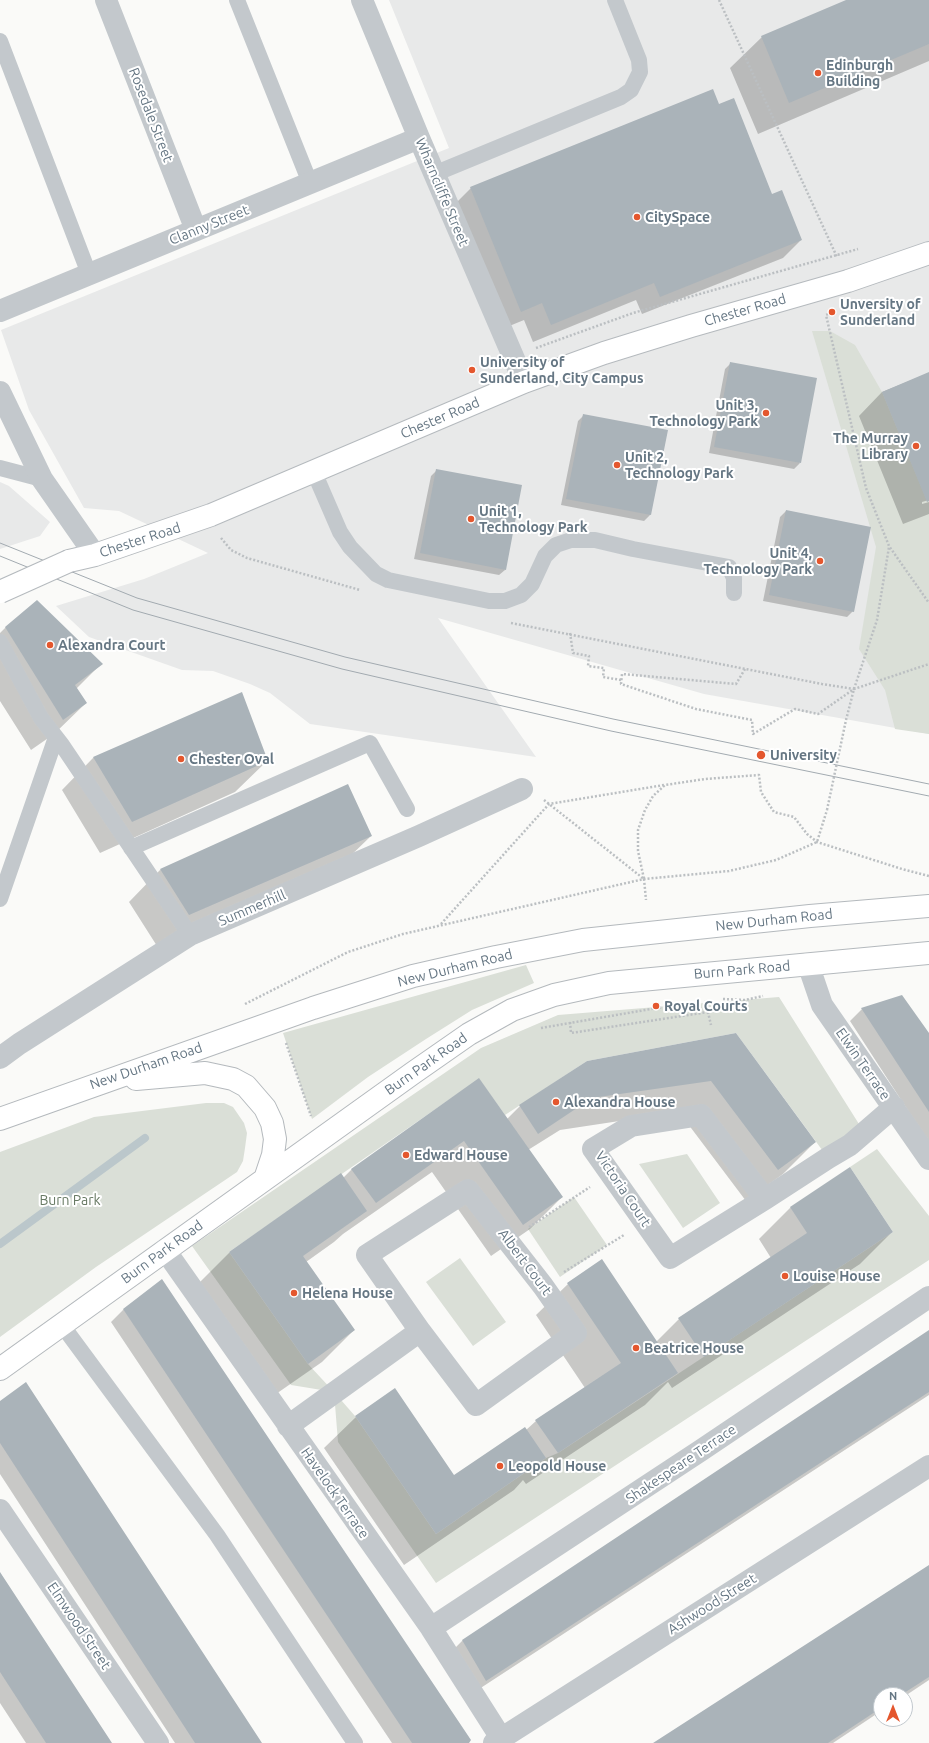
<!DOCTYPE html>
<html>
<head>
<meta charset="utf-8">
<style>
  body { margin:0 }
  #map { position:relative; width:929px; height:1743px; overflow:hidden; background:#fafaf8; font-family:Ubuntu,sans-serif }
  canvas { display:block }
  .north { position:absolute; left:873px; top:1687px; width:40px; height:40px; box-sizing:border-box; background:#fff; border:1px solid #c1c8cd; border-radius:50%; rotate:0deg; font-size:11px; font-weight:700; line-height:16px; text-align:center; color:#657683 }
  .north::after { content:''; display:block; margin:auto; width:14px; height:18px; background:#e4572e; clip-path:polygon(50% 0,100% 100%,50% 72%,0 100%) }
</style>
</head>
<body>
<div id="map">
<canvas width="929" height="1743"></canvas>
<div class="north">N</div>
</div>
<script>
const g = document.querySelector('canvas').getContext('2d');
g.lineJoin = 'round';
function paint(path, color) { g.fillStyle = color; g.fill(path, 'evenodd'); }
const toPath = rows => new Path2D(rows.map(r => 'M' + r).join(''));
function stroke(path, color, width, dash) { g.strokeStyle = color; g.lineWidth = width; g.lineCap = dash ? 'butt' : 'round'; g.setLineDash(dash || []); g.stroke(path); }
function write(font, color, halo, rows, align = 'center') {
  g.font = font + ' Ubuntu,sans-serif'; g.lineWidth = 4; g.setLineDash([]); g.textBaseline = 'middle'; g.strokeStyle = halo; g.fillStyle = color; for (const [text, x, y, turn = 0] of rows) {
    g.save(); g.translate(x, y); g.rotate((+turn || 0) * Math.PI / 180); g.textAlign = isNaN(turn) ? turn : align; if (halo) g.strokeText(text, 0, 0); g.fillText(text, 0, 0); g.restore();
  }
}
const built = toPath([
  [389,0,929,0,929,734,704,694,438,618,536,757,310,724,270,693,250,684,213,671,182,670,89,637,56,606,144,579,208,553,119,511,84,508,29,410,1,330,449,148],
  [0,482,9,486,50,522,40,536,0,549]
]);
const green = toPath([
  [812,331,830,331,855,345,882,392,927,501,929,501,929,734,895,729,885,690,859,649,876,547],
  [526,965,534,983,472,1010,426,1039,368,1077,312,1119,283,1033],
  [779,997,864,1132,828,1158,736,1033,587,1061,505,1115,479,1079,229,1252,308,1364,334,1392,355,1416,436,1534,546,1458,558,1453,893,1232,850,1167,877,1149,929,1216,929,1260,436,1583,338,1442,334,1392,291,1385,192,1246,481,1048,558,1015],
  [206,1103,224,1103,233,1107,244,1123,247,1133,245,1148,243,1161,237,1172,96,1267,0,1337,0,1152,94,1117],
  [687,1154,720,1203,683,1228,639,1164],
  [574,1197,607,1245,560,1277,528,1229],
  [460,1258,506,1322,473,1346,426,1282]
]);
const shadow = toPath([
  [849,0,929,0,929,61,758,134,730,68,762,37],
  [719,106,772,195,801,240,783,258,642,314,636,300,533,342,524,320,502,329,453,206,471,188],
  [731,363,800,463,794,469,709,453,725,369],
  [929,373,929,500,922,502,922,504,929,502,929,514,903,524,859,416,882,392],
  [584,415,667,431,650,515,644,521,561,505,578,421],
  [437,470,505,570,499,575,414,559,431,476],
  [786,511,853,611,847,617,763,601,780,517],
  [6,627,101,664,76,689,86,703,54,734,31,750,0,701,0,633],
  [242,694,267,761,235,792,100,853,62,790,93,758],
  [371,836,339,867,157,946,129,902,160,870,172,865],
  [862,1009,929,1034,929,1143,850,1021],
  [736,1035,815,1142,783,1174,746,1201,679,1112,560,1130,528,1150,562,1197,530,1229,491,1256,432,1172,343,1234,334,1242,306,1262,354,1330,322,1362,276,1394,198,1284,229,1253,343,1178,352,1169,507,1119,520,1106,587,1062],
  [850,1168,892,1232,860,1264,672,1388,668,1382,645,1405,526,1484,523,1480,514,1490,404,1565,324,1448,356,1417,454,1476,526,1430,536,1421,585,1388,536,1315,568,1284,656,1342,679,1319,771,1258,759,1239,790,1208],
  [162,1280,468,1743,392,1743,111,1322,123,1310],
  [929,1331,929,1395,473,1693,450,1653,462,1641],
  [0,1403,260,1743,175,1743,0,1474],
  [929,1566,929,1680,905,1696,881,1695,881,1711,833,1743,655,1743],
  [0,1573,110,1743,26,1743,0,1703]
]);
const stream = toPath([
  [0,1244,145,1138]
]);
const building = toPath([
  [846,0,929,0,929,44,789,103,761,36],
  [713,89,719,104,734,98,772,194,782,190,802,240,660,297,654,283,551,325,542,303,521,312,470,187],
  [730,362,817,378,801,463,714,447],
  [929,372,929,501,927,502,882,392],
  [583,414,668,430,651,515,566,499],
  [436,469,522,485,506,570,420,553],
  [786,510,871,527,854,612,769,595],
  [37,600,103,664,75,685,87,703,63,720,5,627],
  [242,692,268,761,132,822,93,757],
  [348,784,372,836,189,915,160,869],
  [902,995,929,1033,929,1112,861,1008],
  [736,1033,816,1142,778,1170,711,1081,592,1098,538,1134,519,1105,587,1061],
  [479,1078,563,1197,523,1225,464,1141,376,1203,351,1169],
  [850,1167,893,1232,704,1357,678,1318,807,1233,790,1207],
  [341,1173,367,1211,303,1256,355,1330,308,1364,229,1252],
  [602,1259,678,1373,558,1453,535,1420,621,1363,567,1283],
  [162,1279,471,1740,469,1743,412,1743,123,1309],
  [929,1330,929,1392,486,1681,462,1640],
  [26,1382,262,1743,195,1743,0,1443,0,1401],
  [395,1388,454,1475,525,1427,546,1458,436,1534,355,1416],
  [929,1565,929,1677,901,1695,881,1695,881,1708,828,1743,653,1743],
  [0,1572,112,1743,46,1743,0,1672]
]);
const path = toPath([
  [719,0,837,257],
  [828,314,826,315,866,488,889,546,929,603],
  [536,348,633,313,858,249],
  [221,538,231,550,247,558,360,590],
  [511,623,822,684,854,689],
  [570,633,573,653,589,656,588,666,604,668,603,677,621,680],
  [745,669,736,684,622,674,621,684,696,709,752,720,753,734,795,709,818,714,854,689,929,664],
  [846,720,854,689,877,620,889,547],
  [544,800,644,879,638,851,638,830,645,810,653,796,665,785,705,779,759,775,761,792,774,812,794,817,807,834,817,842,902,869,929,876],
  [644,879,646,900],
  [441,924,549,804,664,785],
  [723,999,745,1000,763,996],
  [706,1000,707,1008],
  [245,1004,348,952,403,934,644,879,729,871,776,860,817,842,827,810],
  [570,1022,571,1033,747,1006,745,1000],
  [541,1028,680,1004],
  [286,1043,311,1116],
  [529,1227,590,1187],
  [564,1272,624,1235]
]);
const lane = toPath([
  [237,0,310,183],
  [0,41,89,274],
  [434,174,621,97,631,90,640,72,639,60,615,0],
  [0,468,42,479],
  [314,472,340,532,350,547,376,574,388,580,489,601,505,601,521,595,532,584,545,556,556,545,571,540,595,540,633,549,729,567,734,578,734,593],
  [0,642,41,718,62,745,190,935],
  [131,848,370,743,407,809],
  [0,899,56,737],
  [62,1325,217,1535,355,1743]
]);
const street = toPath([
  [106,0,196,230],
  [362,0,419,138,524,382],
  [0,311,419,138],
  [0,392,42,479,95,555],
  [808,964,822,1005,929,1159],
  [0,1058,19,1044,190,935,419,836,522,789],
  [765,1199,701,1115,631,1126,593,1149,670,1258,765,1199,828,1158,850,1145,894,1107],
  [165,1250,431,1628,501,1738],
  [288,1426,420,1331,476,1405,576,1333,543,1286,468,1190,367,1255,420,1331],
  [0,1510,158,1743],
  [431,1628,700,1451,929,1297],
  [494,1743,929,1466]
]);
const primary = toPath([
  [69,561,95,555,211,515,524,382,604,353,691,326,848,281,929,253]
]);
const highway = toPath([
  [136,1079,205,1073,233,1079,246,1086,265,1108,272,1123,275,1139,273,1155,265,1179],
  [0,1119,313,1008,413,976,496,957,583,940,810,916,929,906],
  [0,1369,413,1073,469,1034,512,1010,554,995,609,983,929,953]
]);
const tram = toPath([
  [0,543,137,598,345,657,613,719,929,784],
  [0,556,133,610,342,669,611,731,929,796]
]);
const pathBridge = toPath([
  [827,810,846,720],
  [707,1008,711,1025]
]);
const primaryBridge = toPath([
  [0,592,69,561]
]);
const markers = [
  [818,73,4,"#e4572e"],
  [637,217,4,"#e4572e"],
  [832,312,4,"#e4572e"],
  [472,370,4,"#e4572e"],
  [766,413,4,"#e4572e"],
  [916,446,4,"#e4572e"],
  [617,465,4,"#e4572e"],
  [471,519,4,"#e4572e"],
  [820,561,4,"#e4572e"],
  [50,645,4,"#e4572e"],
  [761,755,5,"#e4572e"],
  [181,759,4,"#e4572e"],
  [656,1006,4,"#e4572e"],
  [556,1102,4,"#e4572e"],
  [406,1155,4,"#e4572e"],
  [785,1276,4,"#e4572e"],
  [294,1293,4,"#e4572e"],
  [636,1348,4,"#e4572e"],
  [500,1466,4,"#e4572e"]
];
const poiNames = [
  ["Edinburgh",826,65],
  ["Building",826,81],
  ["CitySpace",645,217],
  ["Unversity of",840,304],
  ["Sunderland",840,320],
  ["University of",480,362],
  ["Sunderland, City Campus",480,378],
  ["Unit 3,",758,405,"right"],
  ["Technology Park",758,421,"right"],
  ["The Murray",908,438,"right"],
  ["Library",908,454,"right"],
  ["Unit 2,",625,457],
  ["Technology Park",625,473],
  ["Unit 1,",479,511],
  ["Technology Park",479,527],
  ["Unit 4,",812,553,"right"],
  ["Technology Park",812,569,"right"],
  ["Alexandra Court",58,645],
  ["University",770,755],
  ["Chester Oval",189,759],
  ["Royal Courts",664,1006],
  ["Alexandra House",564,1102],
  ["Edward House",414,1155],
  ["Louise House",793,1276],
  ["Helena House",302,1293],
  ["Beatrice House",644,1348],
  ["Leopold House",508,1466]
];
const streetNames = [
  ["Rosedale Street",151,115,69],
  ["Wharncliffe Street",442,192,67],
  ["Clanny Street",209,225,-22],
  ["Chester Road",745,310,-16],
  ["Chester Road",440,418,-23],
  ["Chester Road",140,540,-18],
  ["Summerhill",252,908,-23],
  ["New Durham Road",774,920,-6],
  ["New Durham Road",455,968,-14],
  ["Burn Park Road",742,970,-5],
  ["Burn Park Road",426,1064,-35],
  ["Elwin Terrace",863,1064,55],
  ["New Durham Road",146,1066,-19],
  ["Victoria Court",623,1189,56],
  ["Burn Park Road",162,1252,-36],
  ["Albert Court",525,1262,53],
  ["Shakespeare Terrace",681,1464,-34],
  ["Havelock Terrace",335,1493,55],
  ["Ashwood Street",712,1604,-32],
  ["Elmwood Street",79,1626,56]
];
const parkNames = [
  ["Burn Park",70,1200]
];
paint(built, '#e8e9e9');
paint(green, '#dadfd7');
paint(shadow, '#0003');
stroke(stream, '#bbc7cb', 8);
paint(building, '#aab3b9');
stroke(primary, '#b5babe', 24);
stroke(highway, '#b4b9bd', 24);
stroke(path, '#bbbfc2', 2.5, [2, 2]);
stroke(lane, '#c3c8cc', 16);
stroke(street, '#c3c8cc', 22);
stroke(primary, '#fff', 22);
stroke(highway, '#fff', 22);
stroke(tram, '#a2aab0', 1);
stroke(primaryBridge, '#b5babe', 24, []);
stroke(pathBridge, '#bbbfc2', 2.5, [2, 2]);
stroke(primaryBridge, '#fff', 22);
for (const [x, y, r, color] of markers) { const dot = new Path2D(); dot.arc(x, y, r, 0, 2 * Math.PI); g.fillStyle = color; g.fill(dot); stroke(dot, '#fff', 1.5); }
write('bold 14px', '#657683', '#fff', poiNames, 'left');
write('14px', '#657683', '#fff', streetNames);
write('14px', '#687a64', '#fff', parkNames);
</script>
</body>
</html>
